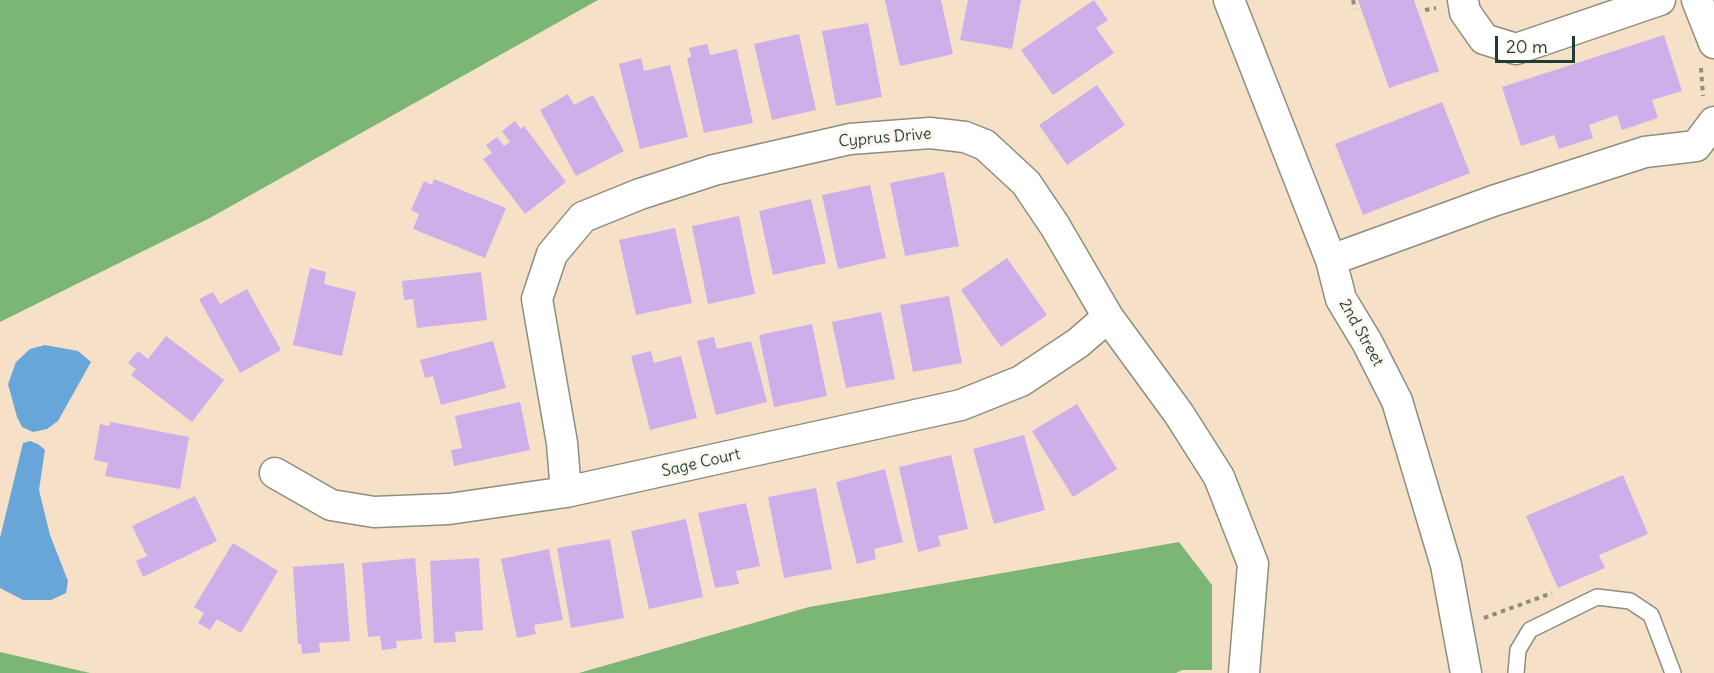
<!DOCTYPE html>
<html>
<head>
<meta charset="utf-8">
<style>
  body { margin:0 }
  #map { position:relative; width:1714px; height:673px; overflow:hidden; background:#f6e1c8; font-family:Delius,sans-serif }
  canvas { display:block }
  .scale { position:absolute; left:1495px; top:36px; width:80px; height:27px; box-sizing:border-box; border:3px solid #1f3d34; border-top:0; padding-left:8px; font-size:18px; line-height:21px; white-space:nowrap; color:#1f3d34; -webkit-text-stroke:4px #fbf7ec; paint-order:stroke }
</style>
</head>
<body>
<div id="map">
<canvas width="1714" height="673"></canvas>
<div class="scale">20 m</div>
</div>
<script>
const g = document.querySelector('canvas').getContext('2d');
g.lineJoin = 'round';
function paint(path, color) { g.fillStyle = color; g.fill(path, 'evenodd'); }
const toPath = rows => new Path2D(rows.map(r => 'M' + r).join(''));
function stroke(path, color, width, dash) { g.strokeStyle = color; g.lineWidth = width; g.lineCap = dash ? 'butt' : 'round'; g.setLineDash(dash || []); g.stroke(path); }
function write(font, color, halo, rows, align = 'center') {
  g.font = font + ' Delius,sans-serif'; g.lineWidth = 5; g.setLineDash([]); g.textBaseline = 'middle'; g.strokeStyle = halo; g.fillStyle = color; for (const [text, x, y, turn = 0] of rows) {
    g.save(); g.translate(x, y); g.rotate((+turn || 0) * Math.PI / 180); g.textAlign = isNaN(turn) ? turn : align; if (halo) g.strokeText(text, 0, 0); g.fillText(text, 0, 0); g.restore();
  }
}
const forest = toPath([
  [0,0,598,0,208,219,0,322],
  [1179,542,1212,585,1212,670,1182,670,1176,673,579,673,809,607],
  [0,652,90,673,0,673]
]);
const water = toPath([
  [45,345,78,351,91,362,58,421,47,429,33,432,22,427,17,417,8,384,16,362,30,349],
  [30,441,38,444,45,450,39,490,50,535,68,581,66,593,51,600,23,600,0,588,0,538,23,443]
]);
const building = toPath([
  [885,0,941,0,953,54,900,66],
  [968,0,1021,0,1012,49,960,40],
  [1094,0,1108,20,1096,28,1114,53,1053,95,1021,50],
  [1358,0,1414,0,1439,71,1389,88],
  [868,23,882,97,836,106,822,31],
  [799,34,816,110,772,120,754,44],
  [1664,35,1682,91,1652,100,1658,118,1622,130,1617,115,1589,125,1593,138,1559,149,1554,135,1521,146,1502,87],
  [707,44,710,55,737,49,753,123,704,133,687,58,691,57,689,48],
  [641,58,644,71,670,65,688,137,640,149,619,64],
  [1097,85,1125,125,1067,165,1039,125],
  [568,94,574,105,593,95,624,151,576,176,540,110],
  [1442,102,1470,173,1363,215,1335,144],
  [515,121,521,129,524,126,566,182,525,214,483,159,492,153,486,145,497,137,504,146,510,142,502,131],
  [944,172,959,246,905,256,890,183],
  [434,179,506,208,485,258,413,229,419,214,411,210,424,181,432,185],
  [870,185,886,258,838,269,822,195],
  [811,199,826,263,773,275,759,211],
  [739,216,755,294,708,304,692,226],
  [675,228,692,303,636,315,619,240],
  [1007,258,1047,315,1001,347,961,290],
  [310,268,326,272,324,284,356,292,342,356,293,345],
  [481,272,487,320,417,328,413,299,404,300,402,281],
  [247,289,281,350,240,373,199,299,213,292,220,304],
  [949,296,962,363,913,372,900,305],
  [881,312,895,379,846,388,832,322],
  [812,324,827,396,774,407,759,335],
  [166,336,224,380,192,422,131,375,136,369,128,363,138,351,148,359],
  [714,337,717,349,751,341,767,402,716,415,697,341],
  [493,341,506,388,441,405,433,376,425,378,420,360],
  [651,351,654,363,681,356,697,418,650,430,631,356],
  [520,402,530,450,454,466,451,450,462,448,455,416],
  [1077,404,1117,469,1073,497,1032,431],
  [111,422,189,437,180,489,105,476,108,463,94,460,100,424,109,426],
  [1024,435,1045,510,994,524,973,449],
  [951,455,968,529,938,536,941,546,918,552,899,467],
  [885,469,903,542,874,549,876,559,857,564,836,482],
  [1623,475,1648,534,1599,555,1605,568,1558,588,1526,516],
  [816,488,832,569,784,578,768,497],
  [195,496,217,541,143,577,136,561,147,556,132,526],
  [746,503,760,566,736,571,739,584,715,588,698,513],
  [686,519,703,597,649,609,631,531],
  [610,539,624,618,571,628,557,548],
  [233,543,278,571,241,633,217,619,210,630,198,623,204,613,194,607],
  [549,549,563,620,534,625,536,634,517,638,501,559],
  [415,558,422,639,396,641,397,648,382,650,380,636,368,637,362,563],
  [479,558,483,630,455,632,456,642,434,643,430,561],
  [344,563,350,641,319,643,320,652,302,654,301,644,298,644,293,567]
]);
const path = toPath([
  [1353,0,1355,9],
  [1425,10,1436,8],
  [1701,68,1703,96],
  [1484,618,1552,593]
]);
const service = toPath([
  [1516,673,1518,650,1530,630,1597,597,1630,601,1651,615,1673,673]
]);
const minor = toPath([
  [1229,0,1331,260,1341,299,1367,342,1397,401,1446,565,1466,673],
  [1463,0,1465,12,1484,39,1516,49,1660,0],
  [1697,0,1714,43],
  [1331,260,1493,201,1645,152,1696,146,1714,122],
  [275,473,331,505,374,512,449,509,566,492,961,405,1021,381,1078,343,1108,317],
  [566,492,562,443,537,299,552,254,583,217,640,194,714,170,850,139,930,133,965,137,985,145,1026,183,1055,226,1108,317,1179,414,1219,477,1253,564,1244,673]
]);
const streetNames = [
  ["Cyprus Drive",885,138,-5],
  ["2nd Street",1361,333,61],
  ["Sage Court",701,463,-13]
];
paint(forest, '#7cb674');
paint(water, '#68a6da');
paint(building, '#ceafea');
stroke(service, '#8a8f7e', 18);
stroke(minor, '#8a8f7e', 33);
stroke(path, '#8a8f7e', 4, [4.5, 4.5]);
stroke(service, '#fff', 15);
stroke(minor, '#fff', 30);
write('16px', '#1f3d34', '#fbf7ec', streetNames);
</script>
</body>
</html>
